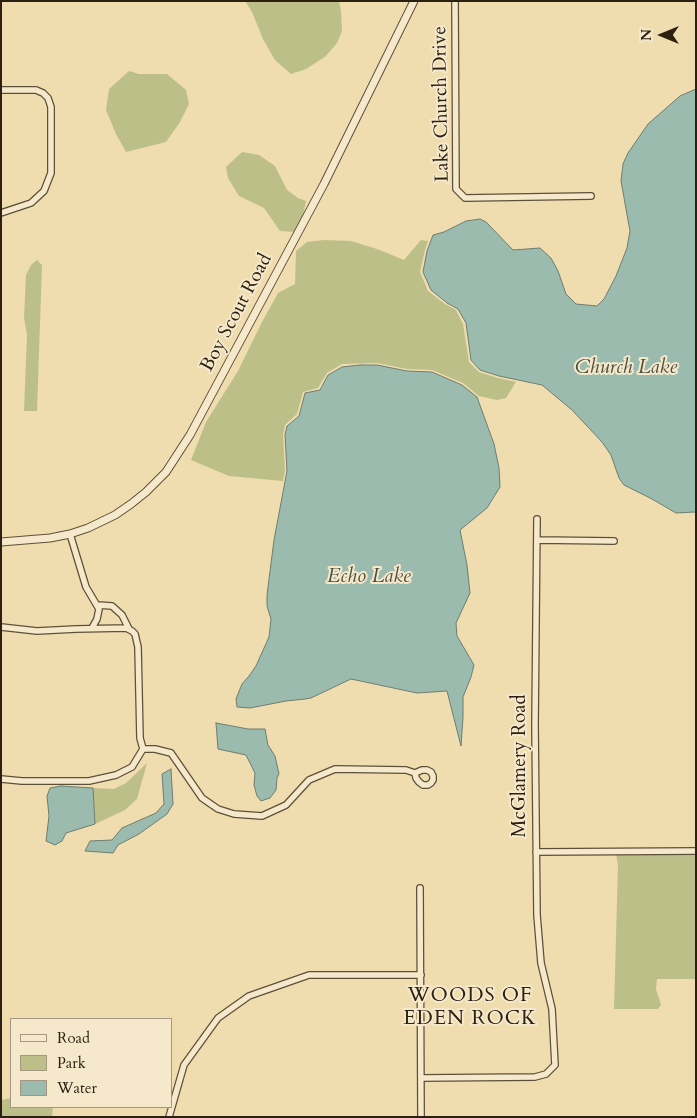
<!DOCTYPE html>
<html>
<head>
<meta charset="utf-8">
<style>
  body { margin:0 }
  #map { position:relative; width:697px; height:1118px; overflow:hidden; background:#efdcaf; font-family:Cardo,serif }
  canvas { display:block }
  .frame { position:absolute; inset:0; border:2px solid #2c2111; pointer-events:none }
  .legend { position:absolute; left:10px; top:1018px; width:162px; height:90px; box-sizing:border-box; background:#f5e8cb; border:1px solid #a59881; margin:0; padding:6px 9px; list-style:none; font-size:15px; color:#2c2111 }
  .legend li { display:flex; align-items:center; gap:10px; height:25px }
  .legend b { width:25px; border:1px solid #a59881 }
  .north { position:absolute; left:637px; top:10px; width:50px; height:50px; -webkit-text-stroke:4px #f5e8cb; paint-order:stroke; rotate:270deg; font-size:14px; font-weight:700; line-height:20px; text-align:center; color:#2c2111 }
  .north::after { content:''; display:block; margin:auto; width:18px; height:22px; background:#2c2111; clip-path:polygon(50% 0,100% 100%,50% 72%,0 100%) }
</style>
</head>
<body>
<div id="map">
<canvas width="697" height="1118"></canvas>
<div class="frame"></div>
<ul class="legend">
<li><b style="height:6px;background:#f5e8cb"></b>Road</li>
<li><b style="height:14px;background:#bdbf88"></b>Park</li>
<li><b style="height:14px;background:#9abbad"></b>Water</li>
</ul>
<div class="north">N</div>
</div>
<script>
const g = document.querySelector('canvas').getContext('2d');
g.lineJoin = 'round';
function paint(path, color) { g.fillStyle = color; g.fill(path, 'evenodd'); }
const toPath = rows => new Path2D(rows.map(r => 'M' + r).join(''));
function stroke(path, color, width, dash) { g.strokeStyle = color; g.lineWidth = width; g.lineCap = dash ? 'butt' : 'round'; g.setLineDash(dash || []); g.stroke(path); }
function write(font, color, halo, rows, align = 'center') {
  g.font = font + ' Cardo,serif'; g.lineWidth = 4; g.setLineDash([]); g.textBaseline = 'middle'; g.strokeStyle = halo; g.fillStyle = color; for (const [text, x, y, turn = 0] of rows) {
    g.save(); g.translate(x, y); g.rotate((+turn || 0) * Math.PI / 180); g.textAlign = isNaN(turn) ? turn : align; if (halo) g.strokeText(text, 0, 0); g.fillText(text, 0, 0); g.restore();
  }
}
const green = toPath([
  [245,1,339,1,341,11,342,31,337,43,326,56,306,69,291,74,275,60,263,39,252,12],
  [129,71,139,74,167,74,186,90,189,104,180,122,166,142,126,152,116,134,106,110,109,89],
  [242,152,259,155,275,166,287,190,298,198,306,201,302,220,295,232,280,231,264,208,239,196,228,178,226,167],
  [324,240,351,241,377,249,404,260,421,240,428,241,425,250,420,272,428,291,445,304,456,310,463,324,469,362,479,372,498,378,516,382,506,398,497,400,479,396,463,383,432,370,407,369,377,363,342,364,327,373,318,388,303,392,297,414,285,425,283,435,285,471,283,481,229,476,191,460,206,422,238,371,261,324,278,293,295,284,296,251,307,242],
  [37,260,42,265,37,411,24,411,27,335,24,318,26,275,31,265],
  [147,763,137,799,125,810,95,824,93,788,114,789,126,783],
  [616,854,696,854,696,979,657,979,656,989,660,1001,661,1005,658,1009,614,1009,618,865],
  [11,1098,11,1107,53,1107,52,1117,1,1117,1,1100]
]);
const water = toPath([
  [696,89,696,513,694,512,676,513,652,499,624,485,619,478,611,455,602,442,572,410,542,385,499,376,480,370,471,360,466,323,458,309,447,303,431,290,423,272,427,251,433,235,444,232,466,221,480,219,486,222,513,250,540,248,551,258,558,271,566,294,576,304,597,306,604,299,616,276,627,248,630,231,621,181,623,164,628,153,648,124,680,96,696,89],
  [360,365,377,365,407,371,432,372,462,385,477,397,494,444,499,468,500,487,487,508,460,530,467,565,470,593,456,623,457,636,474,665,471,677,463,697,463,717,461,746,447,691,417,693,351,679,311,698,305,699,286,701,250,708,237,707,236,699,242,684,249,676,256,666,269,637,271,619,267,606,267,595,274,540,287,471,285,435,287,426,299,416,305,393,320,390,328,375,342,367,360,365],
  [216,723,248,729,265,729,268,745,275,756,279,774,277,778,276,790,270,798,261,801,257,796,254,785,255,773,246,755,218,749,216,723],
  [171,769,173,804,167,814,139,834,118,845,113,853,85,851,90,841,112,840,122,828,156,813,164,804,162,774,171,769],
  [61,786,93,788,95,824,66,833,62,841,55,845,46,841,49,816,47,796,50,788,61,786]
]);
const minor = toPath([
  [455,1,456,189,465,198,591,196],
  [1,90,36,90,43,93,48,98,51,107,51,173,44,191,31,203,1,213],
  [70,534,86,587,99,609,97,619,92,628],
  [537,540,614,541],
  [98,605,112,606,122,615,129,629],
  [1,627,37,631,76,629,126,628,132,631,135,634,138,647,140,738,143,749,132,767,116,775,89,781,22,781,1,779],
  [143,749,155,749,171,753,202,798,218,809,234,814,262,816,286,805,309,780,335,769,406,770,415,773,416,778,419,782,423,785,428,785,431,783,433,780,433,776,431,772,427,770,422,770,415,773],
  [536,852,696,851],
  [420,888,421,1117],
  [421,1078,535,1077,546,1074,555,1065,552,1009,541,963,537,915,535,725,537,519],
  [169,1117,184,1065,218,1018,249,996,309,975,421,975]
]);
const tertiary = toPath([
  [1,542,50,538,70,534,88,528,115,515,131,504,146,492,166,472,190,435,324,184,414,1]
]);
const streetNames = [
  ["Lake Church Drive",442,104,-91],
  ["Boy Scout Road",237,313,-62],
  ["McGlamery Road",521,766,-90]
];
const waterNames = [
  ["Church Lake",626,368],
  ["Echo Lake",369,577]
];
const neighbourhoodNames = [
  ["WOODS OF",470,996],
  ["EDEN ROCK",470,1019]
];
paint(green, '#bdbf88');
paint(water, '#9abbad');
stroke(water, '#6e7d6f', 1);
stroke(minor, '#5d5038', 8);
stroke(tertiary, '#5d5038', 9);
stroke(minor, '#f5e8cb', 5.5);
stroke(tertiary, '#f5e8cb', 7);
write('19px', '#2c2111', '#f5e8cb', streetNames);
write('italic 20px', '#4d4f40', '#f5e8cb', waterNames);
g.letterSpacing = '1px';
write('20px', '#2c2111', '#f5e8cb', neighbourhoodNames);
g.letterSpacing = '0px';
</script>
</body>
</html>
